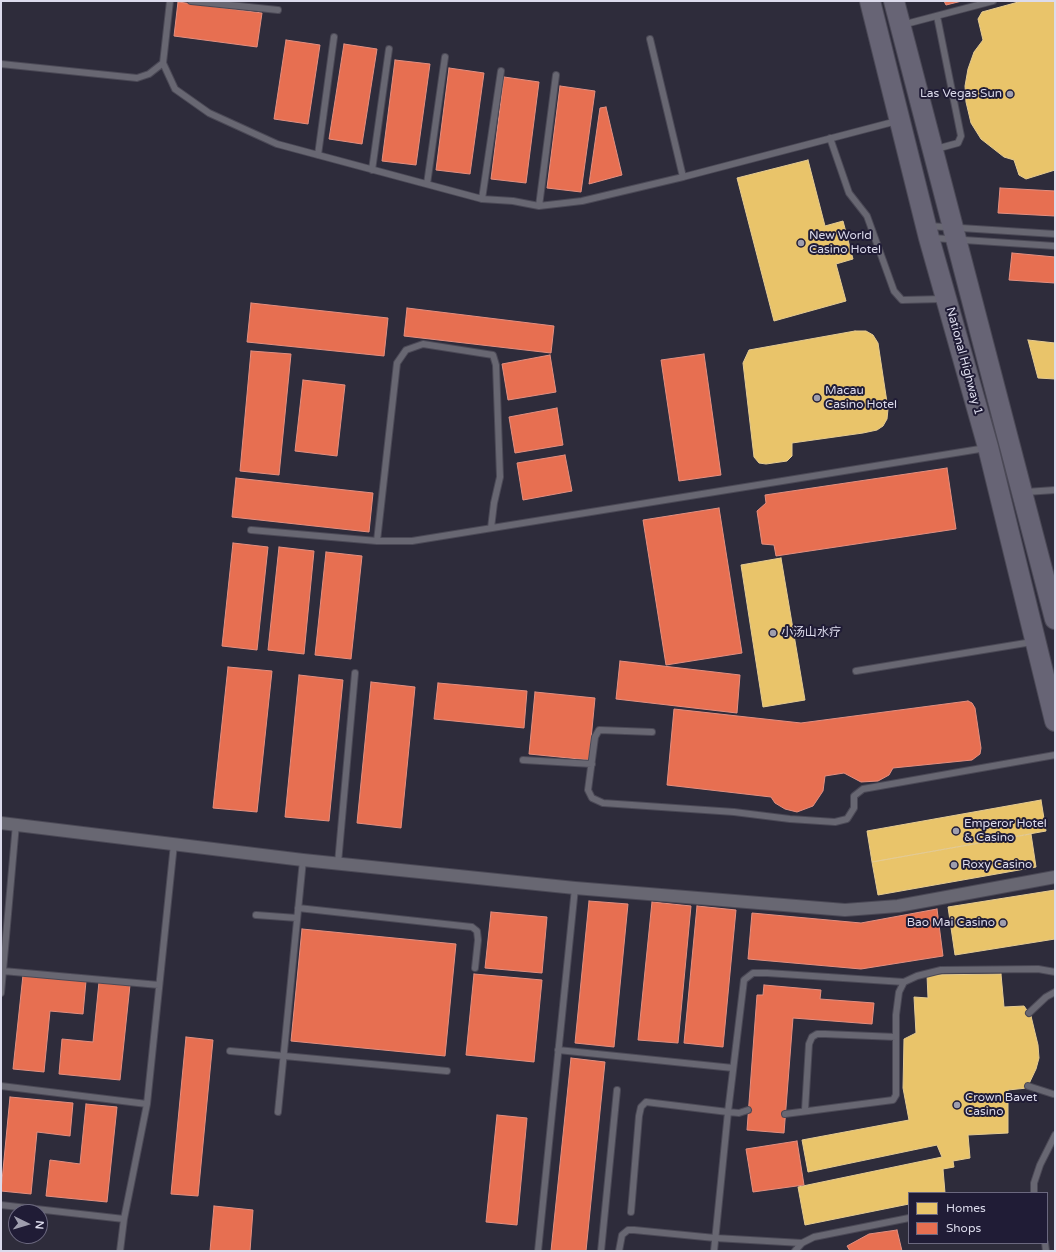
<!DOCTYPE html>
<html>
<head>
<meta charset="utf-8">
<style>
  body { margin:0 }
  #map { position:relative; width:1056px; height:1252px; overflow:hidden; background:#2e2c3b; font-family:"Varela Round",sans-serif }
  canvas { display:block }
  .frame { position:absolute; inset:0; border:2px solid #dcdbec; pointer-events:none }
  .legend { position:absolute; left:908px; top:1192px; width:140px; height:52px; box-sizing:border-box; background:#201c36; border:1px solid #6b687f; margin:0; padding:5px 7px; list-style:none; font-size:12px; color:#dcdbec }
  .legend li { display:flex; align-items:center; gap:8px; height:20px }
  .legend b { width:20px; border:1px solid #6b687f }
  .north { position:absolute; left:8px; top:1204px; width:40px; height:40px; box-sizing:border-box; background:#201c36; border:1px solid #6b687f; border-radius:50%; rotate:95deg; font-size:11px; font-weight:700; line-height:16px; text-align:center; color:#dcdbec }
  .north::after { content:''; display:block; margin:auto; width:14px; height:18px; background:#9f9eae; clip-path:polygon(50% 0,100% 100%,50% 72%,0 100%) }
</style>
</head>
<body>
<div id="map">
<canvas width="1056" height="1252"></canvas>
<div class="frame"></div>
<ul class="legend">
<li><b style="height:11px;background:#e9c46a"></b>Homes</li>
<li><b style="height:11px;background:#e76f51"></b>Shops</li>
</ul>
<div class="north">N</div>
</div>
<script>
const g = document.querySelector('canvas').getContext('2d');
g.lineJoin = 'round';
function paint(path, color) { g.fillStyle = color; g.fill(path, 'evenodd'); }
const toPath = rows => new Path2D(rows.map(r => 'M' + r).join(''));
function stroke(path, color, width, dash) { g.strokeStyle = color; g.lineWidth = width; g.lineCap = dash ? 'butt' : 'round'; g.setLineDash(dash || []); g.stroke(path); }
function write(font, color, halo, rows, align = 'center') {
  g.font = font + ' "Varela Round","Noto Sans SC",sans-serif'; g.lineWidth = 4; g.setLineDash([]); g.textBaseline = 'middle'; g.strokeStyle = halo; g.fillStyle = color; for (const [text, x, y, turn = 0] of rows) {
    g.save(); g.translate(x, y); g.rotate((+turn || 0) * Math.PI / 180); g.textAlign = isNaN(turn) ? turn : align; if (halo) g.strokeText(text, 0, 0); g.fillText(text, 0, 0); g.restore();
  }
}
const homes = toPath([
  [1022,1,1055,1,1055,170,1026,179,1019,175,1014,160,1004,157,981,139,971,123,966,102,965,86,968,69,974,52,983,40,978,19,982,12,1022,1],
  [808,160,825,226,843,221,853,259,836,264,846,301,774,321,737,178,808,160],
  [855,331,866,331,873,335,878,343,888,409,887,419,883,426,877,430,863,433,792,443,792,456,787,461,766,464,759,463,754,457,743,363,749,350,855,331],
  [1028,340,1055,343,1055,379,1038,378,1028,340],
  [781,558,805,700,763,707,741,565,781,558],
  [1041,800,1046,831,872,862,867,831,1041,800],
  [1031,834,1036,867,878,895,872,862,1031,834],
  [1055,890,1055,939,955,955,948,907,1055,890],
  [1001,974,1004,1007,1024,1006,1031,1016,1038,1045,1039,1058,1036,1069,1027,1088,1008,1090,1008,1133,968,1135,970,1158,953,1161,954,1167,943,1169,945,1193,909,1193,909,1204,805,1225,798,1187,942,1157,937,1145,808,1172,802,1140,909,1120,903,1088,904,1039,916,1033,914,997,928,998,927,975,1001,974]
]);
const shops = toPath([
  [944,1,962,1,946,5,944,1],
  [178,2,262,13,257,47,174,36,178,2],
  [286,40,320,45,308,124,274,119,286,40],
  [344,44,377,49,362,144,329,139,344,44],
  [395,60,430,64,416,165,382,161,395,60],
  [449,68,484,73,470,174,436,170,449,68],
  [504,77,539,82,526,183,491,179,504,77],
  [560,86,595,91,581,192,547,188,560,86],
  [606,107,622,175,589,184,600,108,606,107],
  [1000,188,1055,191,1055,216,998,213,1000,188],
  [1012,253,1055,257,1055,283,1009,280,1012,253],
  [251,303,388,318,384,356,247,342,251,303],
  [407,308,554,326,551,353,404,336,407,308],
  [251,351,291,354,279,475,240,471,251,351],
  [704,354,721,475,679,481,661,360,704,354],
  [550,355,556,392,508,400,502,364,550,355],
  [303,380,345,385,337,456,295,451,303,380],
  [557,408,563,445,515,453,509,417,557,408],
  [565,455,572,491,523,500,517,463,565,455],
  [947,468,956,529,776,556,774,545,762,544,757,511,766,503,765,495,947,468],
  [236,478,373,493,369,532,232,517,236,478],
  [719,508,742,653,666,665,643,520,719,508],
  [233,543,268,547,257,650,222,646,233,543],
  [279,547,314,551,304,654,268,650,279,547],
  [326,552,362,556,351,659,315,655,326,552],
  [620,661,740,675,737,713,616,699,620,661],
  [228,667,272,671,257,812,213,808,228,667],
  [299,675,343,680,329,821,285,817,299,675],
  [371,682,415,687,401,828,357,823,371,682],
  [438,683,527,691,524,728,434,719,438,683],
  [535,692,595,698,589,760,529,754,535,692],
  [968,701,972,703,975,708,981,748,980,754,972,760,893,768,889,775,878,781,861,782,844,773,825,776,823,791,813,806,797,812,785,809,775,803,771,797,667,785,674,709,801,723,968,701],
  [589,901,628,904,614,1047,575,1043,589,901],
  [652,902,691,906,678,1043,638,1040,652,902],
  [697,906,736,910,723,1047,684,1043,697,906],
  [937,909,943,956,861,969,748,959,752,913,861,923,937,909],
  [491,912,547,917,542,973,485,968,491,912],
  [302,929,456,944,445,1056,291,1041,302,929],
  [474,974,542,980,534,1062,466,1055,474,974],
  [23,975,86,981,83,1014,50,1011,44,1072,13,1069,23,975],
  [99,982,130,985,120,1080,59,1074,62,1039,93,1042,99,982],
  [764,985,821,990,820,999,874,1003,872,1024,793,1018,784,1133,747,1130,757,995,763,995,764,985],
  [186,1037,213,1040,198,1196,171,1194,186,1037],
  [571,1058,605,1062,586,1251,551,1251,571,1058],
  [10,1097,73,1103,70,1136,37,1132,31,1194,1,1191,10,1097],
  [86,1104,117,1107,107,1202,46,1196,50,1160,80,1164,86,1104],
  [497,1115,527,1118,517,1225,486,1222,497,1115],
  [797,1141,804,1185,753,1192,746,1149,797,1141],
  [214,1206,253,1210,250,1251,210,1251,214,1206],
  [897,1230,902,1251,850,1251,847,1246,869,1234,897,1230]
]);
const service = toPath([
  [170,1,163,63,175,89,209,113,277,144,482,199,513,201,539,206,582,201,683,177,897,121],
  [191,1,278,10],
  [902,25,993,1],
  [650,39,683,177],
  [1,64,137,78,149,74,163,63],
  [830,138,849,193,867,216,894,291,902,300,943,299],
  [936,149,958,143,961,136,937,16],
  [318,155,334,37],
  [372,170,389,49],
  [427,184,445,57],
  [482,199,501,71],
  [539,206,556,75],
  [929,226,1055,234],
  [933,238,1055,246],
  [1026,492,1055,490],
  [251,530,377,541,412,541,986,448],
  [377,541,397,363,406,350,423,344,493,355,496,365,500,477,494,503,491,528],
  [856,671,1032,642],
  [652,732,599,730,595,737,588,790,592,798,603,803,734,812,790,819,835,822,847,819,854,808,854,796,863,789,1055,755],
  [523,760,592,764],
  [338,863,355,673],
  [298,908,472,927,477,931,478,940,475,968],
  [256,915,297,918],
  [3,971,159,985],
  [1,993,16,824],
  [1029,1013,1046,997,1055,992],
  [558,1050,733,1068],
  [230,1051,447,1071],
  [1,1086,147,1104],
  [1028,1086,1053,1094],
  [748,1110,739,1113,728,1112,744,980,753,973,767,973,904,982],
  [805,1110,809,1044,812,1037,817,1034,825,1034,896,1037],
  [278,1112,303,860],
  [785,1114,893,1100,896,1095,896,1015,899,992,904,982,917,976,941,970,1038,969,1055,972],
  [1034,1193,1034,1183,1040,1165,1055,1135],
  [1,1205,124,1219],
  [631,1212,639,1116,641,1107,646,1102,728,1112,714,1251],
  [1045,1243,1046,1251],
  [120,1251,124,1219,147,1104,174,844],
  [538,1251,575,888],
  [601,1251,617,1090],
  [619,1251,622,1235,628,1230,634,1230,715,1238,802,1243],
  [795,1251,802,1243,814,1237,909,1218]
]);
const minor = toPath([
  [1,823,303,860,575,888,845,910,898,906,1055,877]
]);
const trunk = toPath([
  [870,1,929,238,988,447,1055,721],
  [894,1,1055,619]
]);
const markers = [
  [1010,94,4,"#9f9eae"],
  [801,243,4,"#9f9eae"],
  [817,398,4,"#9f9eae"],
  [773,633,4,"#9f9eae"],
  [956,831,4,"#9f9eae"],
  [954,865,4,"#9f9eae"],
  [1003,923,4,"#9f9eae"],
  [957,1105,4,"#9f9eae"]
];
const poiNames = [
  ["Las Vegas Sun",1002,94,"right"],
  ["New World",809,236],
  ["Casino Hotel",809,250],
  ["Macau",825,391],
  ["Casino Hotel",825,405],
  ["小汤山水疗",781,633],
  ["Emperor Hotel",964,824],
  ["& Casino",964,838],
  ["Roxy Casino",962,865],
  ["Bao Mai Casino",995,923,"right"],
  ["Crown Bavet",965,1098],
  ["Casino",965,1112]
];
const streetNames = [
  ["National Highway 1",964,361,75]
];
paint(homes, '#e9c46a');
stroke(homes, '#e5cb91', 1);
paint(shops, '#e76f51');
stroke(shops, '#e48f80', 1);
stroke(service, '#4b4956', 8);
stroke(minor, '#4b4956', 14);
stroke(trunk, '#4b4956', 22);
stroke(service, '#686772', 6);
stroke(minor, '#686772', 12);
stroke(trunk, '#676475', 20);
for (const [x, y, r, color] of markers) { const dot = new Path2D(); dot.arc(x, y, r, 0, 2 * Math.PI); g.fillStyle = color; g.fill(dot); stroke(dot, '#201c36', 1.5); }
write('12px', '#dcdbec', '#201c36', poiNames, 'left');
write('12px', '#dcdbec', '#201c36', streetNames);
</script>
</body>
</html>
